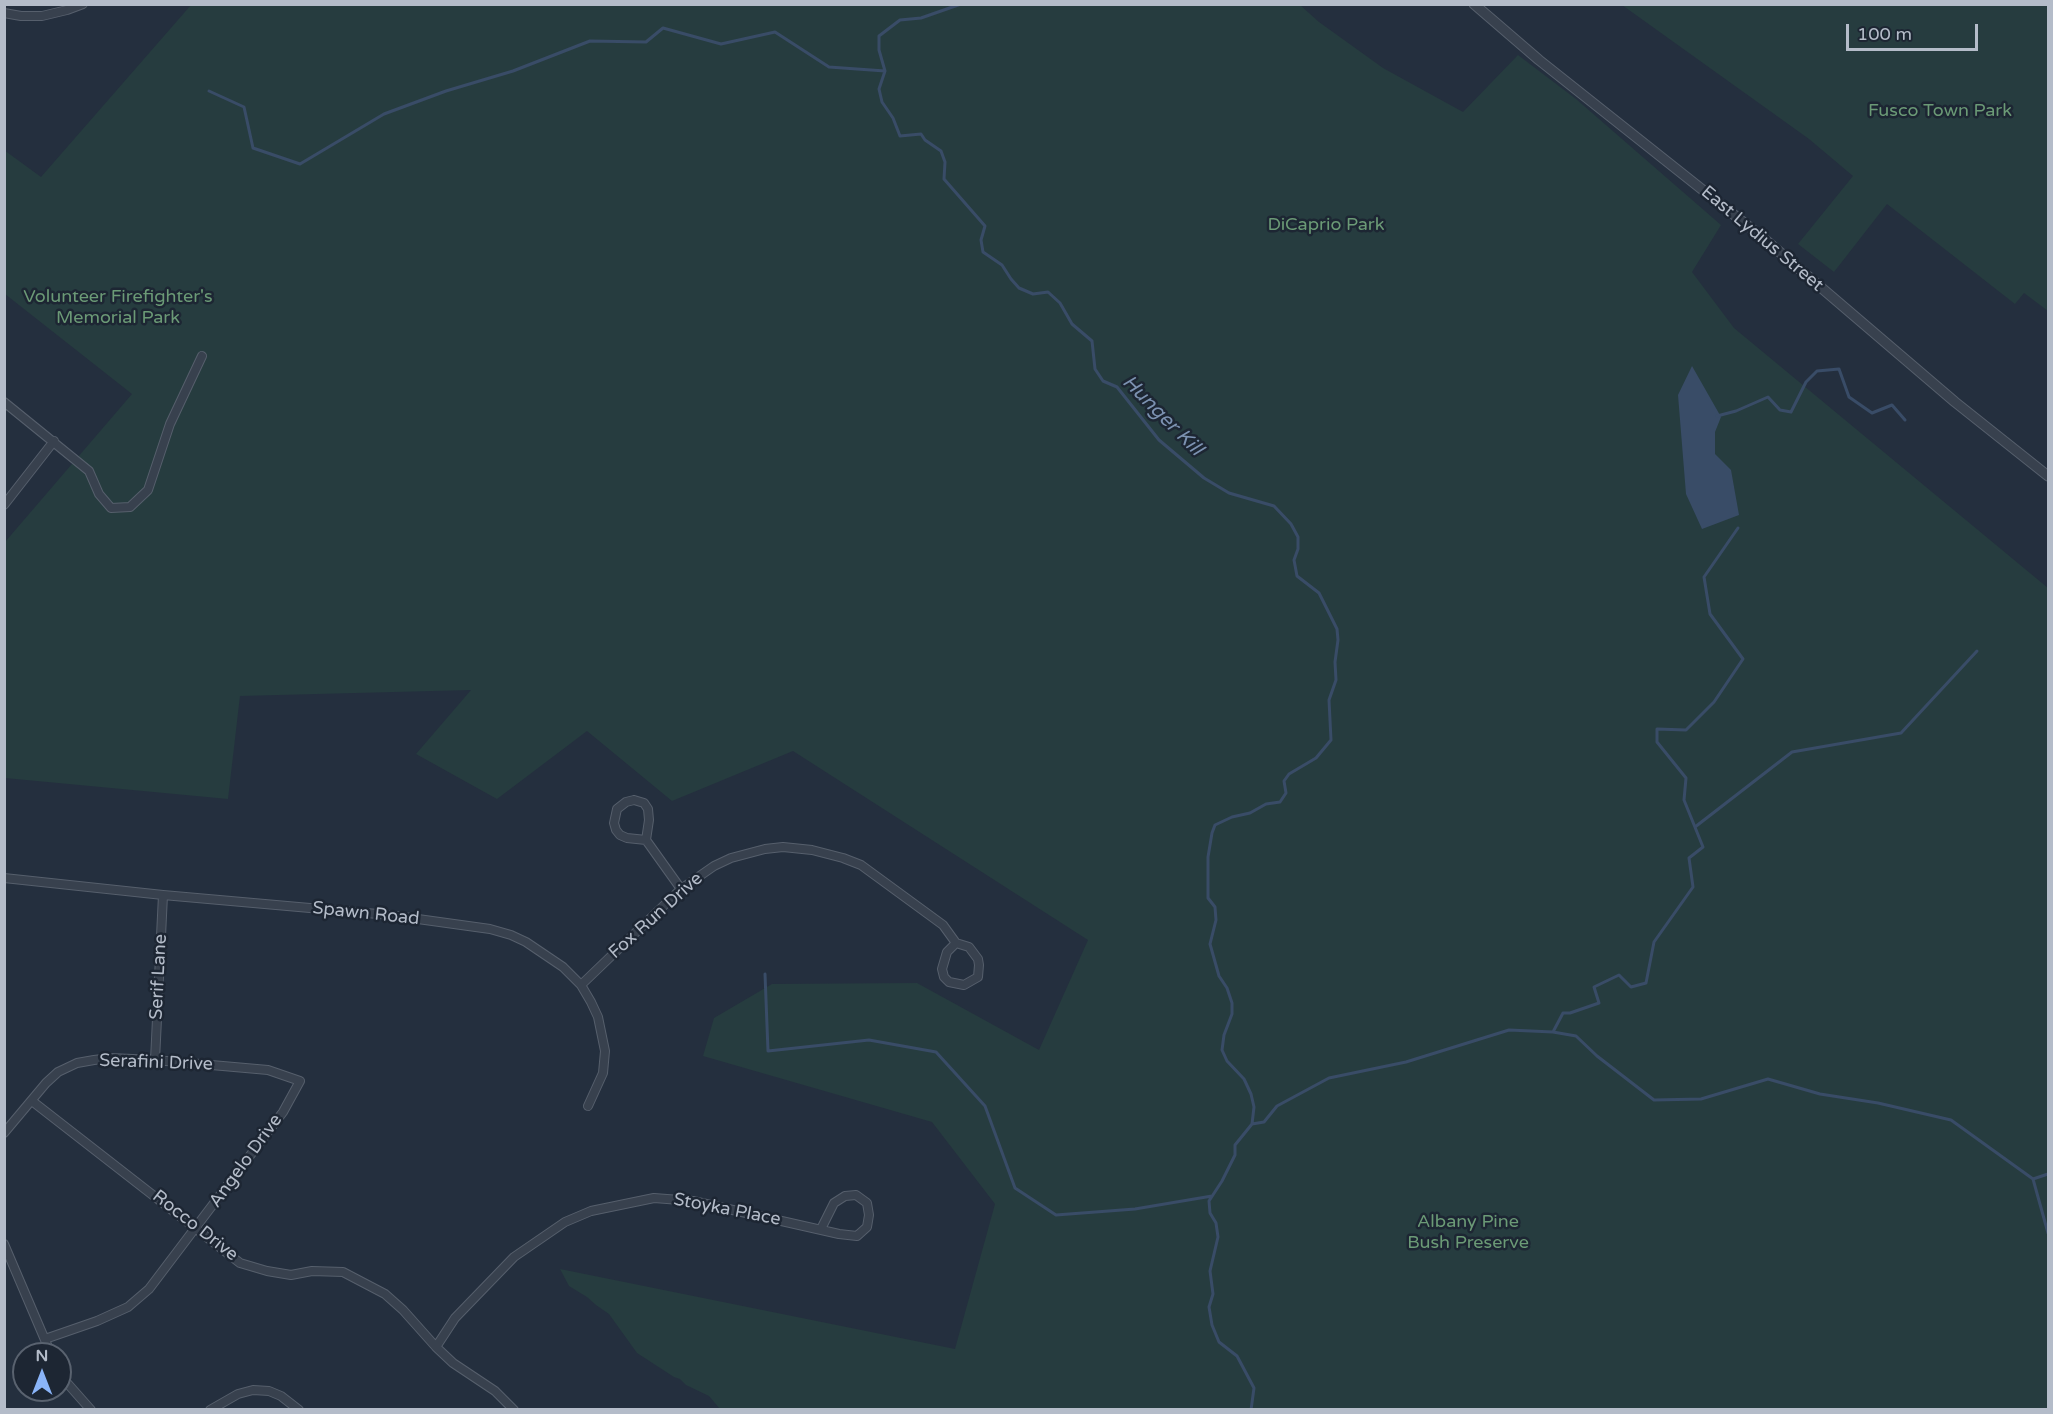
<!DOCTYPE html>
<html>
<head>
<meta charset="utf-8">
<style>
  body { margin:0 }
  #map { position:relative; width:2053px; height:1414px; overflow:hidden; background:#242f3e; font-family:"Varela Round",sans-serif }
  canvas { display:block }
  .frame { position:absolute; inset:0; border:6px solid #b4bcc9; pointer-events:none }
  .north { position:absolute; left:12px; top:1342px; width:60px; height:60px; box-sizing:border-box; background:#1d2633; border:2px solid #59626f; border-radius:50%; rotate:0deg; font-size:16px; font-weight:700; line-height:24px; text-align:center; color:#b4bcc9 }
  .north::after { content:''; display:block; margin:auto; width:21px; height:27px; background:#8ab4f8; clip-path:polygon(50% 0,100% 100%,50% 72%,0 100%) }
  .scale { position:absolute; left:1846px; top:24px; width:132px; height:27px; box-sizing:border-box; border:3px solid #b4bcc9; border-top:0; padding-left:8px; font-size:18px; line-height:21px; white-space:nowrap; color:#b4bcc9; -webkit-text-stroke:4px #1d2633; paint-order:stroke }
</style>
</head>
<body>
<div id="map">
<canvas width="2053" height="1414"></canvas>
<div class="frame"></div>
<div class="north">N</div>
<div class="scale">100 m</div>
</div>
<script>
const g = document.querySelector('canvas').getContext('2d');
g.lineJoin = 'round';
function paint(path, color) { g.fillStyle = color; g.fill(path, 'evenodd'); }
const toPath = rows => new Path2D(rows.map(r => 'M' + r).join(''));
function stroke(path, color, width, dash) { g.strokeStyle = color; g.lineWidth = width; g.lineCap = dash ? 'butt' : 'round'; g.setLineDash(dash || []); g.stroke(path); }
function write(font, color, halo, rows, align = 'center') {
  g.font = font + ' "Varela Round",sans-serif'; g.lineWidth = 5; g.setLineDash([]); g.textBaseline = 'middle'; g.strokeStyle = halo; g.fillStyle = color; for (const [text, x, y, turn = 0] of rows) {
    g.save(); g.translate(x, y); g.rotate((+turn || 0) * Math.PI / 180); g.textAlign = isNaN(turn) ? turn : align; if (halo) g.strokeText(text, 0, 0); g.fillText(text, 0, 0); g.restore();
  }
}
const green = toPath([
  [191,5,1300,5,1319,22,1383,68,1463,112,1518,55,1576,99,1721,225,1692,272,1734,328,2048,588,2048,1409,720,1409,709,1396,686,1385,680,1379,674,1377,637,1353,609,1314,596,1305,587,1297,569,1286,560,1269,955,1349,995,1204,932,1122,703,1056,714,1018,772,984,917,983,1039,1050,1088,940,793,751,672,801,587,731,497,799,416,754,471,690,240,696,228,799,5,778,5,542,132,394,5,294,4,150,41,177],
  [1622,5,2048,5,2048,311,2024,293,2015,304,1887,204,1834,272,1798,244,1853,176,1809,139]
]);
const water = toPath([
  [1692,366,1721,417,1715,432,1715,454,1731,470,1739,515,1702,529,1686,494,1678,395]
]);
const stream = toPath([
  [961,4,921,18,900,20,879,36,879,50,885,71,879,89,882,102,893,118,900,136,921,134,925,140,941,151,945,162,944,179,985,226,981,240,983,252,1002,265,1011,279,1019,288,1033,294,1048,292,1060,303,1072,324,1092,341,1095,369,1103,381,1117,387,1159,440,1204,478,1229,493,1274,506,1291,524,1298,537,1298,549,1294,560,1297,576,1319,593,1337,629,1338,640,1335,662,1336,680,1329,700,1331,740,1316,758,1289,774,1284,781,1286,793,1280,802,1266,804,1250,813,1232,817,1215,825,1212,833,1208,857,1208,898,1215,907,1216,920,1210,944,1219,976,1227,988,1232,1003,1232,1014,1224,1035,1222,1050,1227,1061,1244,1079,1251,1094,1254,1107,1252,1124,1235,1145,1235,1155,1222,1181,1209,1201,1210,1213,1216,1223,1218,1237,1210,1271,1213,1294,1209,1307,1212,1325,1219,1342,1237,1356,1254,1388,1251,1410],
  [209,91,244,107,253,148,300,164,384,114,446,91,513,71,590,41,646,42,663,28,721,44,775,32,829,67,885,71],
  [1717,416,1736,411,1768,397,1780,410,1791,412,1806,382,1817,371,1839,369,1849,397,1872,413,1892,405,1905,420],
  [1695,827,1792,752,1901,733,1977,651],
  [765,974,768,1051,869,1040,936,1052,985,1106,1015,1188,1056,1215,1135,1209,1212,1196],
  [1553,1032,1576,1036,1597,1056,1654,1100,1701,1099,1768,1079,1820,1094,1878,1103,1951,1120,2033,1179,2048,1233],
  [1252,1124,1264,1122,1277,1106,1329,1078,1406,1062,1509,1030,1553,1032,1563,1013,1570,1013,1599,1003,1594,987,1619,975,1631,987,1646,983,1654,942,1693,887,1689,858,1703,847,1684,800,1686,778,1657,742,1657,729,1686,730,1714,702,1743,659,1710,614,1704,577,1738,528],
  [2033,1179,2048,1174]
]);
const minor = toPath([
  [4,13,21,16,42,16,67,10,83,4],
  [4,402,89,471,99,494,111,508,130,507,148,490,170,424,202,356],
  [4,505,54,441],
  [634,800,644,803,648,809,649,820,646,840,627,838,620,835,616,830,614,823,617,809,626,802,634,800],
  [646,840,681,889],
  [4,878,163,895,389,915,490,929,511,935,526,942,563,967,581,985,591,1002,598,1017,605,1051,603,1073,588,1106],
  [956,943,969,947,978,959,979,965,978,977,964,985,949,982,944,977,942,969,947,952,956,943],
  [581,985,681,889,714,866,731,858,765,849,783,847,812,850,843,858,861,865,943,925,956,943],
  [155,1060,163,895],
  [32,1101,240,1263,267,1271,291,1275,312,1271,343,1272,385,1294,403,1310,436,1347,453,1363,495,1391,514,1410],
  [4,1133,46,1083,58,1072,77,1063,94,1060,110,1058,155,1060,268,1070,300,1081,283,1112,149,1289,128,1307,97,1321,45,1339],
  [4,1244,51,1354],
  [436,1347,455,1318,514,1257,565,1222,591,1211,654,1198,693,1201,839,1234,857,1236,867,1227,869,1215,867,1203,856,1195,845,1196,834,1203,821,1229],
  [60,1375,91,1410],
  [210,1410,238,1394,253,1390,269,1391,281,1396,299,1410]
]);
const tertiary = toPath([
  [1474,4,1539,60,1762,237,1955,402,2048,476]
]);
const parkNames = [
  ["Fusco Town Park",1940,111],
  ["DiCaprio Park",1326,225],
  ["Volunteer Firefighter's",118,297],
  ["Memorial Park",118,318],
  ["Albany Pine",1468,1222],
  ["Bush Preserve",1468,1243]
];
const streetNames = [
  ["East Lydius Street",1762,239,40],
  ["Spawn Road",366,914,6],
  ["Fox Run Drive",656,916,-42],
  ["Serif Lane",159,977,-87],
  ["Serafini Drive",156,1063,2],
  ["Angelo Drive",246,1161,-54],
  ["Stoyka Place",727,1210,11],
  ["Rocco Drive",195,1226,38]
];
const waterNames = [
  ["Hunger Kill",1162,416,45]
];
paint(green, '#263c3f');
paint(water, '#394c67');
stroke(stream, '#394c67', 3);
stroke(minor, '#565f6c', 10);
stroke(tertiary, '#565f6c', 11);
stroke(minor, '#38414e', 8);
stroke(tertiary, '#38414e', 9);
write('18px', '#6b9a76', '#1d2633', parkNames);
write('18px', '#b4bcc9', '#1d2633', streetNames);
write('italic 20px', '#7c92b1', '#1d2633', waterNames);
</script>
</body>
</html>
